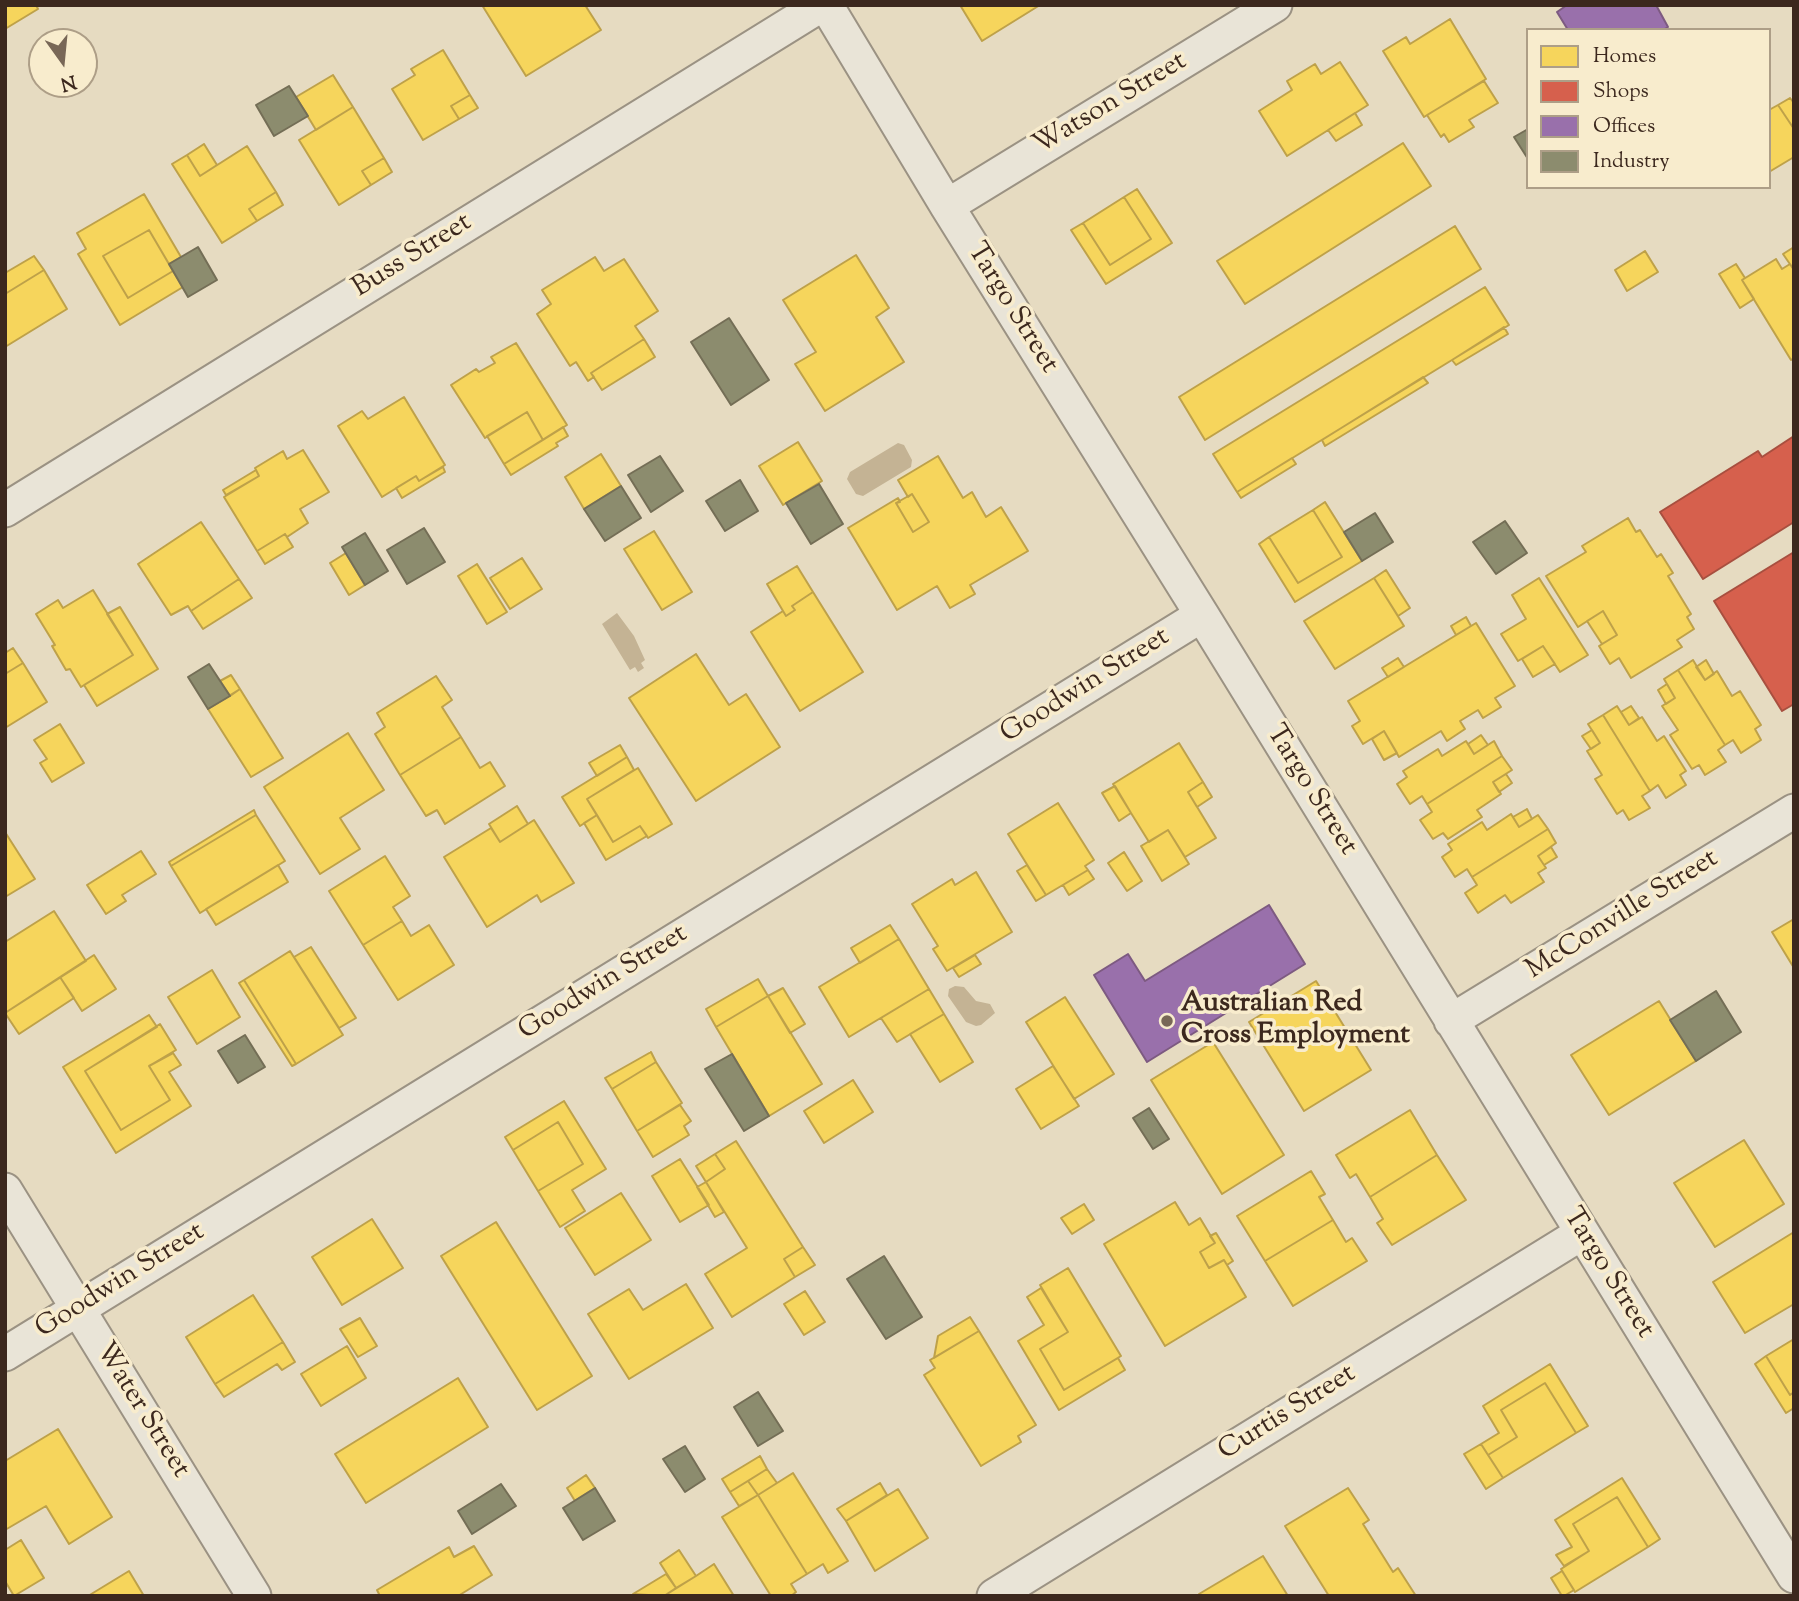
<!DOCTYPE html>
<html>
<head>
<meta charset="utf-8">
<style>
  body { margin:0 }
  #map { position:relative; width:1799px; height:1601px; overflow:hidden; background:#e6dbc1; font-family:"Sorts Mill Goudy",serif }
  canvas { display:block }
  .frame { position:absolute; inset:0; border:7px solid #3c281e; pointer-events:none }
  .legend { position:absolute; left:1526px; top:28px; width:245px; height:161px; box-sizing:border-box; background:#f8eccd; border:2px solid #ad9e87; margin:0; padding:9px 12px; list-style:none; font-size:21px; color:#3c281e }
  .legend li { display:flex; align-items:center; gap:14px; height:35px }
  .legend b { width:35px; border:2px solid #ad9e87 }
  .north { position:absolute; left:28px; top:28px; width:70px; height:70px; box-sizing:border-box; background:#f8eccd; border:2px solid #ad9e87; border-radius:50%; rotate:165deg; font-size:19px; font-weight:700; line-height:28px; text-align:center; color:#3c281e }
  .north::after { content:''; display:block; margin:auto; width:24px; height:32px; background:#786757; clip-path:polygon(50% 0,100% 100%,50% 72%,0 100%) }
</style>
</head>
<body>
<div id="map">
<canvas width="1799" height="1601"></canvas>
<div class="frame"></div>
<ul class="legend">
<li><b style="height:19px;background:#f6d55c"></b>Homes</li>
<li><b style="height:19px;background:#d6604d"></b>Shops</li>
<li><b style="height:19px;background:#9970ab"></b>Offices</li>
<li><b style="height:19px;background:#8c8c6e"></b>Industry</li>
</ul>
<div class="north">N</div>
</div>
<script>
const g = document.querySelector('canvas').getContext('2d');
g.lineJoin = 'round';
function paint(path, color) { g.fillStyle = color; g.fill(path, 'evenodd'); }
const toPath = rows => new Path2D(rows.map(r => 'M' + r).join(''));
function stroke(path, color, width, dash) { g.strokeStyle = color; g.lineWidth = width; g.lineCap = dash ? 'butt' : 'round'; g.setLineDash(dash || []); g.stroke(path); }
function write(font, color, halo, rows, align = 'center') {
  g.font = font + ' "Sorts Mill Goudy",serif'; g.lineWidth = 7; g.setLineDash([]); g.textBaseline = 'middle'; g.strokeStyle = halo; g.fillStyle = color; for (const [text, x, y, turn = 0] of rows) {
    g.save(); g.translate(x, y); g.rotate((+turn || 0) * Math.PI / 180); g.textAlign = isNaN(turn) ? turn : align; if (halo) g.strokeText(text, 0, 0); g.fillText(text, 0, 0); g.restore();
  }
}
const water = toPath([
  [898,443,904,445,912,460,911,467,863,496,856,494,847,479,850,472],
  [617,613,634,636,645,660,641,663,644,668,638,672,635,667,630,670,602,624],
  [955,986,964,987,976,1001,990,1004,995,1013,981,1025,976,1026,966,1022,948,996,949,989]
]);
const homes = toPath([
  [5,5,36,5,38,9,5,29,5,5],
  [482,5,585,5,601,30,526,76,482,5],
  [960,5,1040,5,982,41,960,5],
  [1450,19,1486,79,1424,117,1383,51,1406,37,1410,44,1450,19],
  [443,50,470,95,451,106,459,119,423,140,392,89,415,75,411,69,443,50],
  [1340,62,1368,105,1287,156,1259,111,1292,90,1287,81,1315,64,1321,74,1340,62],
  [333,75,353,107,316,130,296,97,333,75],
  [1484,81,1498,103,1469,120,1474,127,1449,142,1444,134,1441,137,1427,115,1484,81],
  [470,95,478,108,459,119,451,106,470,95],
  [1790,98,1794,103,1794,129,1778,105,1790,98],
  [1778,105,1794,129,1794,157,1769,172,1769,110,1778,105],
  [353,107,384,158,362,171,371,185,339,205,299,140,353,107],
  [1355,113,1362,125,1336,141,1328,130,1355,113],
  [1403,143,1431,186,1245,304,1217,261,1403,143],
  [204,144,217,165,200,176,187,155,204,144],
  [247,146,276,192,249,209,257,221,222,243,172,164,187,155,200,176,247,146],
  [384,158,392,172,371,185,362,171,384,158],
  [1137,189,1172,243,1106,284,1071,230,1083,223,1110,265,1151,239,1124,197,1137,189],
  [276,192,283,205,257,221,249,209,276,192],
  [144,194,181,257,169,264,149,230,103,256,128,298,173,271,183,287,120,325,78,254,86,249,77,233,144,194],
  [1124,197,1151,239,1110,265,1083,223,1124,197],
  [1455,226,1481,269,1205,440,1179,397,1455,226],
  [149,230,173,271,128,298,103,256,149,230],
  [1794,247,1794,270,1783,254,1794,247],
  [1645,251,1658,272,1627,291,1615,270,1645,251],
  [856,255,889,308,876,317,904,362,825,411,795,364,816,352,783,300,856,255],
  [34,256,44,270,5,294,5,273,34,256],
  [595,257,604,271,624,259,658,311,635,326,644,339,591,373,594,377,588,381,576,362,570,366,537,314,551,304,542,290,595,257],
  [1776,259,1782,269,1790,264,1794,270,1794,358,1791,360,1742,280,1776,259],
  [1736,264,1745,278,1742,280,1754,299,1740,308,1719,274,1736,264],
  [44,270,67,309,5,347,5,294,44,270],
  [1485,287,1509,325,1237,492,1213,454,1485,287],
  [1504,327,1508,334,1456,365,1452,360,1504,327],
  [644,339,655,357,602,390,591,373,644,339],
  [516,343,567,425,543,440,527,412,485,438,451,385,476,369,479,372,495,363,491,357,516,343],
  [1423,377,1428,383,1325,446,1322,440,1423,377],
  [404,397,445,465,419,481,416,476,382,497,338,426,362,411,368,419,404,397],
  [527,412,543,440,504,464,487,436,527,412],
  [563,427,568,436,556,443,558,446,511,475,504,464,563,427],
  [798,442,822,481,783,505,759,466,798,442],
  [303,450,329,492,300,509,308,523,287,537,285,534,257,551,224,497,259,476,255,468,283,451,287,459,303,450],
  [601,454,621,486,584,509,565,477,601,454],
  [938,456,963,498,972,492,986,517,1001,507,1028,551,970,585,975,594,950,608,937,586,897,610,848,528,898,498,900,502,896,503,913,532,929,522,912,494,908,497,898,480,938,456],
  [1292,458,1296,464,1241,498,1237,492,1292,458],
  [443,467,445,472,402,498,396,488,416,476,419,481,443,467],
  [256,470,259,476,226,495,223,490,256,470],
  [912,494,929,522,913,532,896,503,912,494],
  [1325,502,1362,561,1295,602,1259,544,1269,537,1298,583,1342,557,1313,510,1325,502],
  [1313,510,1342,557,1298,583,1269,537,1313,510],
  [1628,518,1636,532,1640,530,1657,557,1661,554,1673,573,1668,576,1691,614,1687,617,1694,629,1677,640,1682,647,1631,678,1619,658,1610,664,1599,646,1617,635,1603,611,1578,627,1546,576,1586,552,1582,546,1628,518],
  [201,522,239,579,191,611,188,606,171,615,138,564,201,522],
  [654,531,692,592,662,610,624,549,654,531],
  [285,534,293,547,265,564,257,551,285,534],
  [346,553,365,585,349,595,330,563,346,553],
  [522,558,542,589,510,609,490,578,522,558],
  [477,564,507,612,487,624,458,576,477,564],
  [797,566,813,592,792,606,795,610,786,616,767,584,797,566],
  [1386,570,1410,608,1398,616,1374,578,1386,570],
  [1374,578,1404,626,1335,669,1304,621,1374,578],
  [1539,578,1588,655,1560,672,1543,646,1518,661,1501,634,1526,619,1512,595,1539,578],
  [239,579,252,598,203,629,191,611,239,579],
  [93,590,133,655,81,687,70,669,66,670,52,646,55,645,36,614,58,600,63,608,93,590],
  [813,592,863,672,800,711,751,632,783,611,786,616,795,610,792,606,813,592],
  [120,607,158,669,97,706,84,685,133,655,107,614,120,607],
  [1603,611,1617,635,1602,644,1587,621,1603,611],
  [1466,617,1471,626,1456,635,1451,626,1466,617],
  [1476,623,1515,686,1495,698,1501,707,1483,718,1478,710,1460,721,1465,729,1447,741,1441,731,1399,757,1384,731,1363,744,1352,726,1360,721,1348,701,1476,623],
  [1543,646,1555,664,1533,677,1522,659,1543,646],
  [13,648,23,663,5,674,5,653,13,648],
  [696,654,729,705,746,694,780,747,696,801,629,698,696,654],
  [1398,658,1404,667,1388,677,1382,668,1398,658],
  [1693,660,1705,680,1717,671,1732,696,1740,691,1761,725,1755,729,1761,740,1741,753,1733,740,1725,745,1678,670,1693,660],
  [1706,660,1714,674,1705,680,1696,667,1706,660],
  [23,663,47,702,5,728,5,674,23,663],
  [1678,670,1725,745,1718,750,1726,762,1705,775,1699,765,1692,769,1670,735,1678,730,1662,706,1675,698,1664,679,1678,670],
  [231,675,240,689,230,696,220,681,231,675],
  [436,676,452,700,442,707,461,737,400,775,375,734,385,727,377,713,436,676],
  [1667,684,1675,698,1666,704,1658,690,1667,684],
  [240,689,283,758,251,777,208,709,240,689],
  [1617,706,1629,725,1642,717,1657,741,1664,736,1686,771,1680,775,1686,785,1666,798,1658,785,1650,791,1603,715,1617,706],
  [1631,706,1639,718,1629,725,1621,712,1631,706],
  [1603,715,1650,791,1642,796,1650,808,1629,820,1623,810,1617,814,1595,779,1602,775,1587,751,1600,743,1588,724,1603,715],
  [60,724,84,763,52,782,40,763,47,759,34,740,60,724],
  [1592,730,1600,743,1591,749,1582,736,1592,730],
  [1384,731,1397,753,1384,760,1372,739,1384,731],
  [348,733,384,790,340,818,360,849,320,874,264,787,348,733],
  [1481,735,1488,745,1474,754,1468,744,1481,735],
  [461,737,480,768,490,762,505,786,445,824,437,810,426,816,400,775,461,737],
  [1466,741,1474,754,1494,741,1502,756,1427,804,1422,796,1410,804,1397,784,1407,777,1403,771,1438,749,1442,756,1466,741],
  [1179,743,1203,782,1188,792,1216,838,1185,857,1168,830,1149,842,1113,784,1179,743],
  [620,745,627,757,597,776,589,763,620,745],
  [1502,756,1512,770,1493,782,1501,794,1477,810,1482,817,1448,839,1443,833,1433,839,1420,820,1432,812,1427,804,1502,756],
  [627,757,634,770,587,799,597,815,580,826,562,797,627,757],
  [638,768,672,824,648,838,640,826,613,842,587,799,638,768],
  [1506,774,1512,783,1499,792,1493,782,1506,774],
  [1203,782,1212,797,1197,807,1188,792,1203,782],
  [1115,786,1131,813,1119,821,1102,793,1115,786],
  [1058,803,1094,860,1085,866,1088,870,1046,895,1008,834,1058,803],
  [517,806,528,824,500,842,489,824,517,806],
  [1527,809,1532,819,1519,827,1513,817,1527,809],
  [254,810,256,815,171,866,169,862,254,810],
  [1511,814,1519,827,1538,815,1548,829,1472,877,1467,869,1455,877,1442,857,1452,850,1448,844,1482,822,1487,830,1511,814],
  [256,815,285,861,200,913,171,866,256,815],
  [597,815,613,842,640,826,647,836,606,860,584,823,597,815],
  [534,820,574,883,541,902,537,895,487,927,444,857,491,828,500,842,534,820],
  [1548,829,1556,843,1538,856,1546,868,1538,873,1544,882,1511,903,1505,895,1478,913,1465,893,1477,885,1472,877,1548,829],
  [1168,830,1189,864,1162,881,1141,846,1168,830],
  [5,832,35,879,5,897,5,832],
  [1551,847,1557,857,1544,865,1538,856,1551,847],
  [141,851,156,874,122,895,126,901,106,914,87,885,141,851],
  [1124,852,1142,881,1127,891,1108,863,1124,852],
  [385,856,410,896,393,907,402,921,363,945,329,891,385,856],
  [278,865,288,882,216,925,206,909,278,865],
  [1027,865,1046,895,1036,901,1017,871,1027,865],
  [1088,870,1094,879,1069,895,1063,885,1088,870],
  [976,872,1012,932,947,971,933,949,938,946,912,904,952,879,955,885,976,872],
  [54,911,86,961,5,1013,5,942,54,911],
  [1794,919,1794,968,1772,932,1794,919],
  [402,921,411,936,429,925,454,965,398,1000,363,945,402,921],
  [890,925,899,939,860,963,851,948,890,925],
  [899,939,929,989,849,1037,819,987,899,939],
  [311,947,356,1018,339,1028,294,957,311,947],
  [290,951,343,1035,296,1064,244,980,290,951],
  [94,955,116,989,82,1011,60,977,94,955],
  [975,955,981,964,959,977,953,968,975,955],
  [212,970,240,1017,197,1044,168,997,212,970],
  [60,977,74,998,19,1034,5,1013,60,977],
  [758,979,768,996,716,1027,706,1009,758,979],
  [244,980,296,1064,292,1066,239,983,244,980],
  [1316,981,1371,1070,1304,1111,1249,1022,1316,981],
  [783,988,805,1024,790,1033,768,996,783,988],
  [929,989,944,1014,897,1042,881,1018,929,989],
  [768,996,822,1084,769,1116,716,1027,768,996],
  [1065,997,1114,1074,1074,1099,1026,1022,1065,997],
  [1659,1001,1696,1061,1609,1115,1571,1055,1659,1001],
  [944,1014,973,1062,940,1082,910,1034,944,1014],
  [149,1015,157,1027,85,1071,121,1130,170,1100,149,1066,173,1053,181,1065,169,1072,191,1106,116,1153,63,1067,149,1015],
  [160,1024,176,1050,149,1066,170,1100,121,1130,85,1071,160,1024],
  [1213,1042,1284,1155,1222,1194,1151,1080,1213,1042],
  [651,1052,656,1062,612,1089,605,1078,651,1052],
  [656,1062,682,1103,637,1131,612,1089,656,1062],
  [1053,1066,1079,1106,1041,1129,1016,1089,1053,1066],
  [853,1080,873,1112,824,1143,804,1111,853,1080],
  [564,1101,606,1169,572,1190,585,1211,560,1227,538,1191,583,1164,558,1122,513,1150,505,1137,564,1101],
  [680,1105,691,1121,684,1126,689,1135,653,1157,637,1131,680,1105],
  [1410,1110,1437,1155,1370,1197,1356,1174,1350,1178,1336,1155,1410,1110],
  [558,1122,583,1164,538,1191,513,1150,558,1122],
  [1744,1140,1784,1204,1715,1247,1674,1183,1744,1140],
  [736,1141,803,1247,784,1259,795,1277,732,1317,705,1274,747,1248,706,1182,725,1169,715,1154,736,1141],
  [715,1154,725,1169,706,1182,696,1166,715,1154],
  [1437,1155,1466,1200,1392,1245,1377,1223,1383,1219,1370,1197,1437,1155],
  [680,1159,709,1205,680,1222,652,1176,680,1159],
  [1311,1171,1325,1194,1319,1197,1333,1220,1265,1261,1237,1216,1311,1171],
  [706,1182,724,1212,715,1217,697,1187,706,1182],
  [621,1193,651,1240,595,1275,565,1228,621,1193],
  [1175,1202,1189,1225,1200,1218,1215,1243,1200,1252,1209,1268,1224,1260,1246,1297,1165,1346,1104,1244,1175,1202],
  [1084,1204,1094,1220,1072,1234,1061,1218,1084,1204],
  [372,1219,403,1268,342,1305,312,1257,372,1219],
  [1333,1220,1346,1242,1352,1238,1367,1261,1293,1306,1265,1261,1333,1220],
  [496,1222,592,1376,537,1410,441,1256,496,1222],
  [1794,1232,1794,1304,1745,1333,1713,1282,1794,1232],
  [1216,1233,1233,1261,1227,1265,1224,1260,1209,1268,1200,1252,1215,1243,1210,1236,1216,1233],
  [803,1247,815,1265,795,1277,784,1259,803,1247],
  [1068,1268,1121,1356,1064,1390,1040,1349,1068,1332,1040,1285,1068,1268],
  [686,1284,713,1328,629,1379,588,1314,629,1289,643,1310,686,1284],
  [1041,1288,1068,1332,1040,1349,1064,1390,1118,1358,1125,1370,1059,1410,1018,1341,1044,1325,1027,1297,1041,1288],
  [805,1291,825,1322,804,1335,784,1304,805,1291],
  [253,1295,283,1342,215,1384,186,1337,253,1295],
  [970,1317,979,1331,934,1358,938,1336,970,1317],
  [360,1318,377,1346,358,1357,340,1329,360,1318],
  [979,1331,1036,1425,1018,1436,1021,1442,981,1466,924,1375,935,1368,930,1360,979,1331],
  [1794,1339,1794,1392,1790,1395,1766,1356,1794,1339],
  [283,1342,295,1362,282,1370,277,1364,224,1397,215,1384,283,1342],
  [347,1346,366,1378,321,1406,301,1374,347,1346],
  [1766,1356,1790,1395,1794,1392,1794,1408,1786,1413,1755,1364,1766,1356],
  [1550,1364,1588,1426,1576,1433,1545,1383,1501,1410,1517,1437,1488,1455,1481,1444,1499,1433,1483,1406,1550,1364],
  [458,1378,488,1427,366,1503,335,1454,458,1378],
  [1545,1383,1576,1433,1503,1478,1488,1455,1517,1437,1501,1410,1545,1383],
  [58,1429,112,1517,69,1544,46,1506,5,1530,5,1461,58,1429],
  [1481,1444,1503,1478,1486,1489,1464,1454,1481,1444],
  [760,1456,767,1469,730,1492,722,1479,760,1456],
  [767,1469,777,1483,758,1495,748,1481,767,1469],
  [793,1473,848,1561,828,1573,823,1564,807,1574,758,1495,793,1473],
  [586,1475,595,1488,575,1501,567,1488,586,1475],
  [1622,1478,1660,1539,1648,1547,1617,1497,1573,1524,1589,1551,1564,1566,1556,1555,1572,1547,1555,1520,1622,1478],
  [748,1481,758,1495,739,1506,730,1492,748,1481],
  [880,1483,887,1495,846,1521,837,1509,880,1483],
  [1348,1488,1369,1520,1363,1524,1393,1572,1398,1568,1416,1596,1329,1596,1285,1526,1348,1488],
  [898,1489,928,1538,875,1571,846,1521,898,1489],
  [758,1495,807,1574,791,1584,796,1592,791,1596,771,1596,722,1517,758,1495],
  [1617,1497,1648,1547,1575,1592,1561,1569,1589,1551,1573,1524,1617,1497],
  [21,1540,44,1578,14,1596,5,1581,5,1550,21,1540],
  [474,1546,492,1575,458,1596,380,1596,377,1590,449,1547,454,1557,474,1546],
  [679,1550,696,1576,676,1588,660,1563,679,1550],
  [1263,1556,1288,1596,1200,1596,1199,1594,1263,1556],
  [714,1564,734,1596,664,1596,696,1576,714,1564],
  [129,1571,144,1596,88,1596,129,1571],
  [1562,1571,1574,1590,1564,1596,1562,1596,1551,1578,1562,1571],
  [666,1574,676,1588,664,1596,633,1594,666,1574]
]);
const shops = toPath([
  [1794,436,1794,522,1703,579,1660,512,1758,451,1762,457,1794,436],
  [1794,552,1794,704,1782,711,1714,601,1794,552]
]);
const offices = toPath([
  [1567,5,1656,5,1668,27,1663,30,1568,30,1557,12,1567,5],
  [1269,905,1305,964,1147,1062,1094,975,1128,954,1145,981,1269,905]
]);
const industry = toPath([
  [289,86,308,116,274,136,256,105,289,86],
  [1528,129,1528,159,1514,137,1528,129],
  [198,247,217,280,188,297,169,264,198,247],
  [729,318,769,380,731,405,691,342,729,318],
  [660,456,683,491,651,512,628,475,660,456],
  [740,480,758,511,725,531,706,501,740,480],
  [819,484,843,524,811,544,786,503,819,484],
  [621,486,641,518,605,541,584,509,621,486],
  [1375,513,1393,542,1362,561,1344,532,1375,513],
  [1505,521,1527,553,1496,574,1473,542,1505,521],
  [424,528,445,562,407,584,387,550,424,528],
  [365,533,388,571,365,585,342,547,365,533],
  [209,664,230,696,208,709,188,677,209,664],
  [1716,991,1741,1032,1696,1061,1670,1020,1716,991],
  [245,1035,265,1067,238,1083,218,1051,245,1035],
  [732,1054,769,1116,744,1131,705,1069,732,1054],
  [1149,1108,1169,1139,1153,1149,1133,1118,1149,1108],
  [884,1256,922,1317,886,1339,847,1279,884,1256],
  [758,1392,783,1431,758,1446,734,1407,758,1392],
  [685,1446,705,1479,685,1492,663,1459,685,1446],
  [501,1484,516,1506,472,1534,458,1511,501,1484],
  [595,1488,615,1521,583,1540,563,1508,595,1488]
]);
const street = toPath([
  [826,5,947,206,1202,615,1794,1576],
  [947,206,1275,5],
  [5,510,821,5],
  [1451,1021,1794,811],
  [5,1190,254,1596],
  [5,1354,1202,615],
  [994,1596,1582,1233]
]);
const markers = [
  [1167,1021,7,"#786757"]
];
const streetNames = [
  ["Watson Street",1111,105,-31],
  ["Buss Street",413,257,-32],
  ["Targo Street",1011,309,58],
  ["Goodwin Street",1086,687,-32],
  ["Targo Street",1310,791,58],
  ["McConville Street",1623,916,-32],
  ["Goodwin Street",604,984,-32],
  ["Targo Street",1607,1274,58],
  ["Goodwin Street",121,1282,-32],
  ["Water Street",141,1411,58],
  ["Curtis Street",1288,1414,-32]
];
const poiNames = [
  ["Australian Red",1181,1005],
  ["Cross Employment",1181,1037]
];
paint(water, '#c4b394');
paint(homes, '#f6d55c');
stroke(homes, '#bea149', 2);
paint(shops, '#d6604d');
stroke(shops, '#a84f3f', 2);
paint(offices, '#9970ab');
stroke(offices, '#7d5a81', 2);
paint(industry, '#8c8c6e');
stroke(industry, '#746e56', 2);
stroke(street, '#9b9283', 37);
stroke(street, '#e9e4d7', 33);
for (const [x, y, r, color] of markers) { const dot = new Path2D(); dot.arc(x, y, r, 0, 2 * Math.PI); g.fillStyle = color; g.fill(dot); stroke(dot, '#f8eccd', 2.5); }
write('28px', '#3c281e', '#f8eccd', streetNames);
write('bold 28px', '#3c281e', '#f8eccd', poiNames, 'left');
</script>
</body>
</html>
